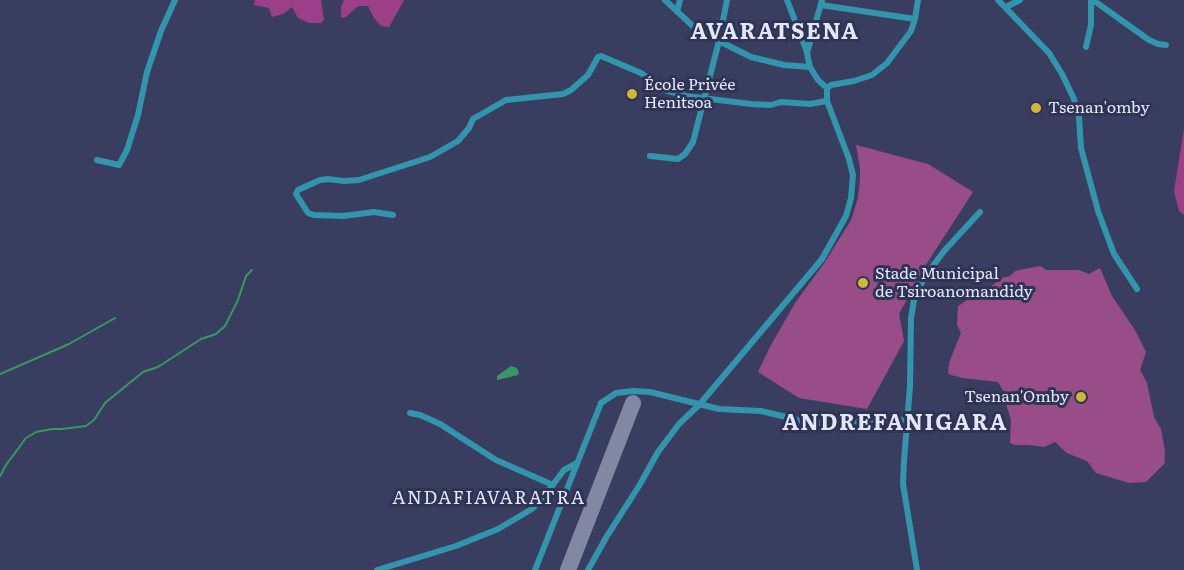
<!DOCTYPE html>
<html>
<head>
<meta charset="utf-8">
<style>
  body { margin:0 }
  canvas { display:block; background:#393e60 }
</style>
</head>
<body>
<canvas width="1184" height="570"></canvas>
<script>
const g = document.querySelector('canvas').getContext('2d');
g.lineJoin = 'round';
function paint(path, color) { g.fillStyle = color; g.fill(path, 'evenodd'); }
const toPath = rows => new Path2D(rows.map(r => 'M' + r).join(''));
function stroke(path, color, width, dash) { g.strokeStyle = color; g.lineWidth = width; g.lineCap = dash ? 'butt' : 'round'; g.setLineDash(dash || []); g.stroke(path); }
function write(font, color, halo, rows, align = 'center') {
  g.font = font + ' Literata,serif'; g.lineWidth = 6; g.setLineDash([]); g.textBaseline = 'middle'; g.strokeStyle = halo; g.fillStyle = color; for (const [text, x, y, turn = 0] of rows) {
    g.save(); g.translate(x, y); g.rotate((+turn || 0) * Math.PI / 180); g.textAlign = isNaN(turn) ? turn : align; if (halo) g.strokeText(text, 0, 0); g.fillText(text, 0, 0); g.restore();
  }
}
const green = toPath([
  [856,145,928,164,973,192,927,263,899,314,904,341,867,409,799,398,758,372,770,347,795,303,825,262,851,220,858,198,860,179,860,168],
  [1040,266,1046,270,1079,270,1089,274,1100,268,1112,296,1135,330,1146,352,1140,370,1147,383,1154,417,1161,429,1165,451,1164,462,1166,462,1146,482,1129,483,1096,473,1087,461,1067,453,1055,442,1044,447,1030,445,1015,445,1010,443,1011,420,1006,404,1006,395,998,382,963,378,948,374,949,363,961,333,957,325,958,306,966,301,974,293,986,290,1002,278,1010,276,1015,271]
]);
const forest = toPath([
  [255,0,321,0,324,20,321,23,309,23,298,18,292,7,283,14,272,17,269,8,254,5],
  [344,0,404,0,389,27,381,26,374,18,368,6,358,6,346,17,341,18,341,7],
  [1184,129,1184,215,1179,211,1174,191]
]);
const water = toPath([
  [511,366,517,368,519,373,518,375,497,380,497,376]
]);
const stream = toPath([
  [0,374,69,344,115,318],
  [0,476,6,465,26,438,36,432,52,429,62,429,86,426,94,420,105,403,143,372,158,367,201,339,216,334,225,326,238,300,246,276,252,270]
]);
const taxiway = toPath([
  [568,570,633,403]
]);
const street = toPath([
  [665,0,696,29,719,41,751,57,784,65,810,67,818,80,827,88],
  [787,0,807,52],
  [998,0,1049,53,1062,74,1074,99,1079,117,1081,148,1098,211,1114,254,1137,289],
  [1093,0,1149,40,1158,44,1166,45],
  [821,5,915,19],
  [1006,7,1020,0],
  [677,12,680,0],
  [1086,47,1091,25,1091,0],
  [810,67,807,53,822,0],
  [650,156,678,159,685,154,693,142,719,41,727,0],
  [97,160,119,165,127,150,138,115,147,72,161,31,175,0],
  [393,215,374,212,343,216,314,215,308,213,296,194,298,190,320,180,328,179,344,181,359,180,430,157,458,141,469,128,473,119,506,100,563,94,571,90,588,75,598,57,601,56,641,73,665,90,686,96,751,104,771,105,781,102,810,104,827,101],
  [410,413,420,415,440,424,496,460,553,485],
  [377,570,456,546,498,529,532,509,542,499,564,470,577,463],
  [535,570,601,403,616,393,633,391,650,392,719,409,761,411,807,422,825,424,885,419,907,420],
  [588,570,607,536,639,486,658,452,679,424,700,404,822,259,846,216,851,198,853,175,849,159,827,101,827,88,831,85,854,81,872,75,887,63,911,31,915,19,918,0],
  [917,570,903,484,904,461,910,386,911,318,914,300,924,278,944,251,980,212]
]);
const markers = [
  [632,94,6,"#d3b635"],
  [1036,108,6,"#d3b635"],
  [863,283,6,"#d3b635"],
  [1081,397,6,"#d3b635"]
];
const poiNames = [
  ["École Privée",644,85],
  ["Henitsoa",644,103],
  ["Tsenan'omby",1048,108],
  ["Stade Municipal",875,274],
  ["de Tsiroanomandidy",875,292],
  ["Tsenan'Omby",1069,397,"right"]
];
const neighbourhoodNames = [
  ["ANDAFIAVARATRA",489,499]
];
const districtNames = [
  ["AVARATSENA",775,33],
  ["ANDREFANIGARA",895,424]
];
paint(green, '#984d89');
paint(forest, '#9b3f89');
paint(water, '#379863');
stroke(stream, '#379863', 2);
stroke(taxiway, '#8288a4', 16);
stroke(street, '#3195ac', 6);
for (const [x, y, r, color] of markers) { const dot = new Path2D(); dot.arc(x, y, r, 0, 2 * Math.PI); g.fillStyle = color; g.fill(dot); stroke(dot, '#2f3455', 2); }
write('16px', '#e2e7fc', '#2f3455', poiNames, 'left');
g.letterSpacing = '1.5px';
write('18px', '#e2e7fc', '#2f3455', neighbourhoodNames);
g.letterSpacing = '0px';
g.letterSpacing = '1.5px';
write('bold 22px', '#e2e7fc', '#2f3455', districtNames);
g.letterSpacing = '0px';
</script>
</body>
</html>
